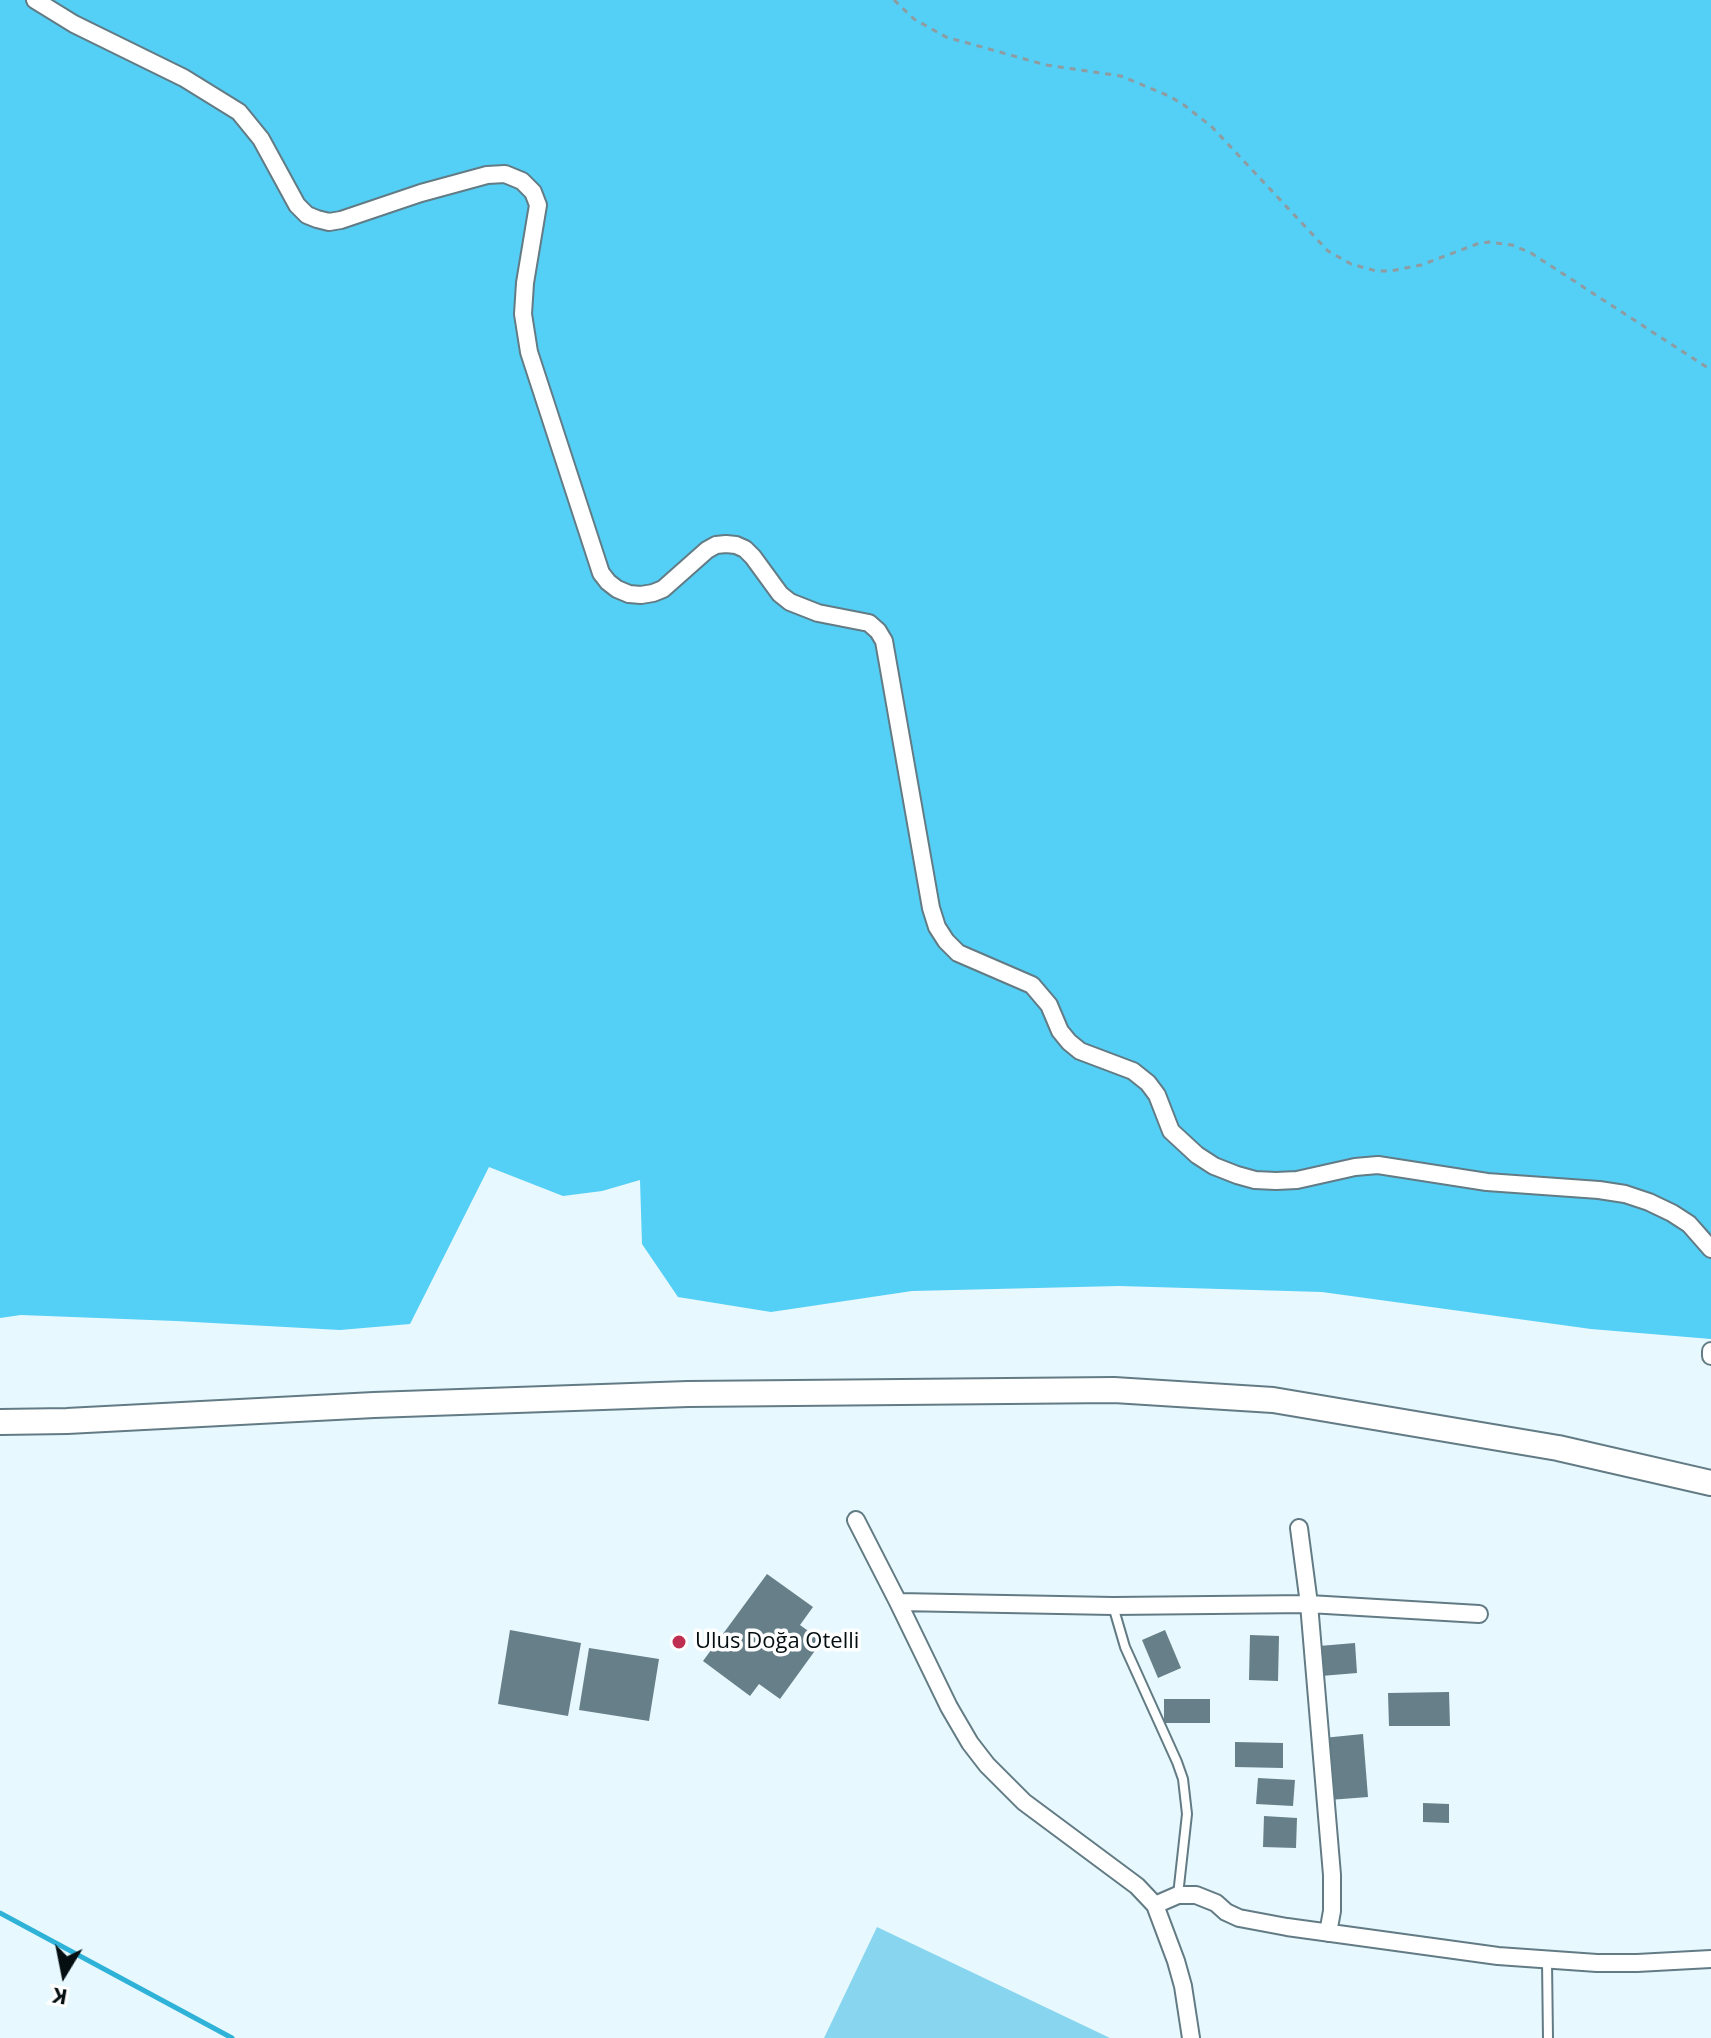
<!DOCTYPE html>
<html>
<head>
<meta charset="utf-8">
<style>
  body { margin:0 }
  #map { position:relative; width:1711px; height:2038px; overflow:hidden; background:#e7f8fe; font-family:"Open Sans",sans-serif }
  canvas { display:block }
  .north { position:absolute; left:24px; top:1934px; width:80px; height:80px; -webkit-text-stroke:6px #fff; paint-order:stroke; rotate:190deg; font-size:22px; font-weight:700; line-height:32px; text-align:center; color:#050e11 }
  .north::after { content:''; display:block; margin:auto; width:28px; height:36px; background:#050e11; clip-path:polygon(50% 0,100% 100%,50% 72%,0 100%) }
</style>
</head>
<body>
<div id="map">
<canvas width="1711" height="2038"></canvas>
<div class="north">K</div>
</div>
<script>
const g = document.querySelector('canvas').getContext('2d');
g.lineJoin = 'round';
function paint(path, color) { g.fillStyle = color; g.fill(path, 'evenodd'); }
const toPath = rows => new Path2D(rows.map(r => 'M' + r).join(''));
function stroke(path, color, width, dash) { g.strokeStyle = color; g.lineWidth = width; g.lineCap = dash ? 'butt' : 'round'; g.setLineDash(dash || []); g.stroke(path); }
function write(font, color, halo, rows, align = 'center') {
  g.font = font + ' "Open Sans",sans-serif'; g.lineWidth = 7; g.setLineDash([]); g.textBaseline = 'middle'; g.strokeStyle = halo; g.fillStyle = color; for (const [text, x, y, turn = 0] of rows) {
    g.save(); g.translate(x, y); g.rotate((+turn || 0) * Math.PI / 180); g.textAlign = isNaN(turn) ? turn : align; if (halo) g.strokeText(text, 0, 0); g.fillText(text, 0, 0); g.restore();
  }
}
const green = toPath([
  [877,1927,1110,2038,824,2038]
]);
const forest = toPath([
  [0,0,1711,0,1711,1339,1591,1329,1322,1292,1119,1286,912,1291,771,1312,678,1297,642,1244,640,1180,602,1191,563,1196,489,1167,410,1324,340,1330,176,1321,21,1315,0,1318]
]);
const stream = toPath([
  [0,1913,232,2038]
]);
const building = toPath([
  [767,1574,813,1607,800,1625,822,1641,780,1699,759,1684,750,1696,703,1661],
  [510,1630,581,1643,568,1716,498,1704],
  [1165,1630,1181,1668,1158,1678,1142,1640],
  [1250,1635,1279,1636,1278,1681,1249,1680],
  [1355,1643,1357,1673,1321,1676,1319,1646],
  [589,1648,659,1659,649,1721,579,1710],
  [1449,1692,1450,1726,1389,1726,1388,1693],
  [1164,1699,1210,1699,1210,1723,1164,1723],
  [1363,1734,1368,1797,1329,1800,1323,1738],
  [1235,1742,1283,1743,1283,1768,1235,1767],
  [1258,1778,1295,1780,1293,1806,1256,1804],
  [1423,1803,1449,1804,1449,1823,1423,1822],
  [1264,1816,1297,1818,1296,1848,1263,1847]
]);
const path = toPath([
  [894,0,914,19,946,37,1046,65,1121,76,1169,96,1184,105,1212,127,1328,251,1351,264,1376,271,1391,271,1421,265,1477,244,1489,242,1512,245,1531,253,1711,370]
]);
const service = toPath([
  [1113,1606,1125,1647,1177,1762,1183,1779,1187,1814,1178,1895],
  [1547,1961,1548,2038]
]);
const minor = toPath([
  [35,0,74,24,184,78,239,112,261,139,297,205,307,215,317,219,329,222,341,220,421,193,487,175,505,174,522,181,533,192,538,205,525,283,523,314,529,352,601,573,608,582,617,589,629,594,641,595,653,593,663,589,707,550,716,545,726,544,736,545,745,549,753,557,780,594,790,602,818,613,869,623,878,631,884,641,931,908,937,927,946,941,958,953,1032,985,1049,1005,1060,1031,1069,1042,1080,1051,1133,1071,1148,1083,1157,1095,1171,1131,1197,1155,1214,1166,1237,1175,1255,1180,1276,1181,1297,1180,1355,1167,1378,1165,1487,1182,1599,1190,1625,1194,1649,1202,1672,1213,1689,1224,1711,1249],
  [1711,1351,1711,1356],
  [856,1520,898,1602,949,1707,970,1743,987,1765,1024,1802,1137,1886,1155,1905,1176,1961,1183,1986,1191,2038],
  [1299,1528,1309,1604,1332,1875,1332,1911,1328,1933],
  [898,1602,1113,1606,1309,1604,1479,1614],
  [1155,1905,1178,1895,1196,1895,1216,1903,1226,1912,1239,1918,1287,1927,1498,1956,1597,1963,1637,1963,1711,1959]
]);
const secondary = toPath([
  [0,1422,67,1421,374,1405,688,1394,1114,1390,1273,1400,1558,1448,1711,1483]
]);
const markers = [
  [679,1642,8,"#bf2f52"]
];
const poiNames = [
  ["Ulus Doğa Otelli",695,1642]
];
paint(green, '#88d5ef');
paint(forest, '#54cff5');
stroke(stream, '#2fb2d7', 5);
paint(building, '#667f88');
stroke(service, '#627b84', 12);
stroke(minor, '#627b84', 20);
stroke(secondary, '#627b84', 28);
stroke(path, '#8e9ca1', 3, [6, 6]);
stroke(service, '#fff', 8);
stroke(minor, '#fff', 16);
stroke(secondary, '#fff', 24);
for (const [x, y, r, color] of markers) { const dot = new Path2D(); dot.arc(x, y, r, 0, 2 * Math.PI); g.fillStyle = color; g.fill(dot); stroke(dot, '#fff', 3); }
write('22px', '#050e11', '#fff', poiNames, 'left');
</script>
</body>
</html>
